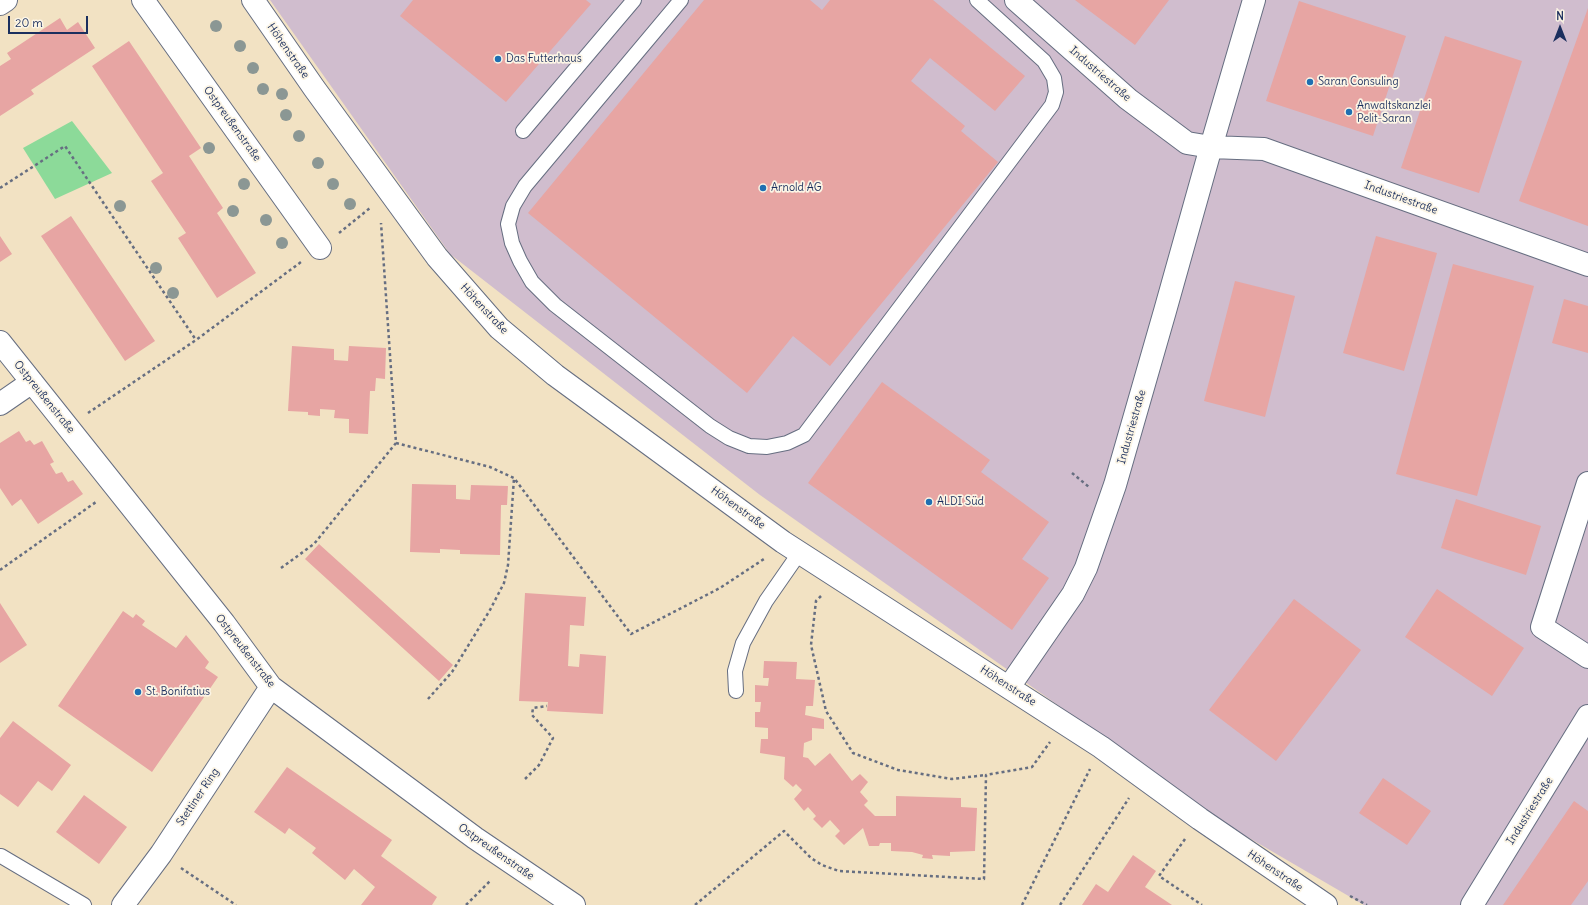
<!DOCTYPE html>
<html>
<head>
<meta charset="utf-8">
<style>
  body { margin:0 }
  #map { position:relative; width:1588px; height:905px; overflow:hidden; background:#f2e2c3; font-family:Delius,sans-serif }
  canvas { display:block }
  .north { position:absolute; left:1540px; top:8px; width:40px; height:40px; -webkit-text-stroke:3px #fcf5e5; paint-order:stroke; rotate:0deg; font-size:11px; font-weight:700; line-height:16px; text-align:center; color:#1b2f5e }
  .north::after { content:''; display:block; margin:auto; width:14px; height:18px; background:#1b2f5e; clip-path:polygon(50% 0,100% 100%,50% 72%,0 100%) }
  .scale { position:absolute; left:8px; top:16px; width:80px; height:18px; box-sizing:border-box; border:2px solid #1b2f5e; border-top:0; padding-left:5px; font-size:12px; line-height:14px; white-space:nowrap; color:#1b2f5e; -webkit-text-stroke:3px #fcf5e5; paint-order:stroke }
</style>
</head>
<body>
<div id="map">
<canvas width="1588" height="905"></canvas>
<div class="north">N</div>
<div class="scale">20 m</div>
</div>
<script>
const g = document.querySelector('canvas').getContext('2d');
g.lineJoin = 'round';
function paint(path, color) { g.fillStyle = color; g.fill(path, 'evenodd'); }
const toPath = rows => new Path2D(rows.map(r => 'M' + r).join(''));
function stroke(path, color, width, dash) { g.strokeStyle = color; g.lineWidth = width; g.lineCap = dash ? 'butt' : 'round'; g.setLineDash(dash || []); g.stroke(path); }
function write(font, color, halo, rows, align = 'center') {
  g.font = font + ' Delius,sans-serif'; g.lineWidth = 3.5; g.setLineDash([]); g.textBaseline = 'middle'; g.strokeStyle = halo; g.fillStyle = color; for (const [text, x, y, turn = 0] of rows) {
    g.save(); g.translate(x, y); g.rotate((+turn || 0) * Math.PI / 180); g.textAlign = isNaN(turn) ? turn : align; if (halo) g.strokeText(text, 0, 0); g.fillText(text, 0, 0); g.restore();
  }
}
const industrial = toPath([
  [270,0,1588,0,1588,905,1364,905,1232,828,760,495,450,254]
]);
const green = toPath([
  [72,121,112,173,55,199,23,148]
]);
const building = toPath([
  [413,0,586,0,591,4,506,102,400,16],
  [704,0,810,0,822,10,830,0,933,0,1025,76,995,111,930,58,911,81,965,126,961,131,998,162,830,366,793,336,747,393,528,213],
  [1075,0,1169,0,1135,45],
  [1299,1,1406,36,1373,136,1266,101],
  [1588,8,1588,226,1519,201],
  [60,18,67,30,78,22,95,48,31,90,34,94,0,116,0,66,11,59,7,53],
  [1445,36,1522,61,1479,193,1401,168],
  [129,41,201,148,189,156,223,208,217,213,256,273,217,298,178,238,186,233,151,181,163,173,92,66],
  [71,216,155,341,125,361,41,236],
  [0,236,12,254,0,262],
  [1376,236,1437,253,1404,371,1343,353],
  [1453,264,1534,286,1477,496,1396,474],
  [1235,281,1295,296,1265,417,1204,401],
  [1564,299,1588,306,1588,353,1552,343],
  [292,346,334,349,334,360,348,361,349,346,386,348,385,379,376,378,375,391,370,391,368,434,349,433,349,419,334,418,335,410,320,409,320,416,308,415,308,412,288,411],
  [882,382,990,460,981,472,1049,522,1022,559,1049,578,1012,630,808,483],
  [19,431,26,442,30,440,34,445,42,441,54,462,50,464,56,474,62,472,68,482,73,480,83,494,38,524,21,499,12,506,0,488,0,443],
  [412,484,456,485,456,499,470,500,471,485,508,486,507,505,501,505,500,555,460,554,460,550,440,549,440,553,410,552],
  [1456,499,1541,526,1526,575,1441,548],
  [319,544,453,665,439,681,305,559],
  [1437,589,1524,648,1492,696,1405,637],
  [525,593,586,597,584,626,570,625,568,666,579,667,580,654,606,656,603,714,547,711,548,702,519,701],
  [1294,599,1361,650,1276,761,1209,710],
  [0,603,27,645,0,663],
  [123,611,133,618,136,614,145,621,142,625,176,648,186,635,209,662,205,668,218,677,152,772,58,706],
  [764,661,797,662,796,679,815,680,813,706,806,706,805,715,824,719,824,729,812,728,812,740,804,743,803,757,808,758,815,766,830,753,852,781,860,774,868,782,860,792,868,801,864,805,875,816,896,816,896,796,961,798,961,807,977,808,975,851,950,852,950,856,932,855,933,859,922,858,923,855,912,852,891,851,891,843,880,843,879,846,869,846,863,828,844,845,835,836,840,831,830,820,822,828,813,819,816,816,808,807,804,811,794,799,802,790,796,784,793,787,784,779,785,757,760,753,761,739,768,739,768,728,755,727,755,712,760,712,761,702,755,702,755,685,768,686,769,678,763,678],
  [13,721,71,765,52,791,38,781,18,807,0,794,0,738],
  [287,767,392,840,381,856,437,897,432,905,361,905,375,887,354,869,345,880,312,853,316,848,289,828,285,834,254,812],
  [1383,778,1431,811,1407,845,1359,813],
  [84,795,127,827,99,864,56,832],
  [1574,801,1588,811,1588,881,1571,905,1503,905],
  [1133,855,1156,871,1145,887,1172,905,1082,905,1096,884,1108,892]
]);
const path = toPath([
  [0,188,65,146,196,340],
  [339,233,370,208],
  [88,413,196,340,301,262],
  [396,443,490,467,514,478,631,634,720,588,764,559],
  [1072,473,1089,487],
  [281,568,314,544,396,443,381,223],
  [0,570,96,502],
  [821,596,816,601,811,645,826,711,853,753,898,770,952,779,986,775],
  [428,699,452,672,490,610,504,583,508,565,514,478],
  [525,779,539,765,553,738,532,715,533,708,547,706],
  [1185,839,1159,876,1202,905],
  [181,868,236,905],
  [1350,896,1367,905],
  [466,905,491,880],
  [695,905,784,831,811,858,822,865,839,871,984,879,986,775,1032,767,1050,742],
  [1022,905,1090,769],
  [1060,905,1129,798]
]);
const service = toPath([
  [681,0,525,186,513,206,508,224,512,243,520,261,532,282,555,305,710,426,729,438,749,446,767,447,787,443,804,435,1052,105,1056,92,1054,78,1044,61,977,0],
  [523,131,634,0],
  [736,691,735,671,743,643,766,601,800,552],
  [1,856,84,905]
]);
const minor = toPath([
  [143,0,320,248],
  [1016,0,1128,99,1187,143,1211,147,1264,149,1588,265],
  [0,4,6,0],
  [0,342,224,623,271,687,475,838,574,905],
  [0,404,32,382],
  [1588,483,1542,627,1588,657],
  [1009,687,1073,594,1086,568,1115,485,1165,311,1211,147,1254,0],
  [123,905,161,854,271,687],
  [1472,905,1588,716]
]);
const tertiary = toPath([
  [253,0,314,88,437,257,499,328,555,375,783,542,1101,747,1200,819,1326,905]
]);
const trees = [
  [216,26],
  [240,46],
  [253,68],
  [263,89],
  [282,94],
  [286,115],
  [299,136],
  [209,148],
  [318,163],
  [244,184],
  [333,184],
  [350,204],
  [120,206],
  [233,211],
  [266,220],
  [282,243],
  [156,268],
  [173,293]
];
const markers = [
  [498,59,4,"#1f6fb2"],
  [1310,82,4,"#1f6fb2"],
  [1349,112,4,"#1f6fb2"],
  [763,188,4,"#1f6fb2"],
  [929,502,4,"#1f6fb2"],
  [138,692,4,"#1f6fb2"]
];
const streetNames = [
  ["Höhenstraße",288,51,55],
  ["Industriestraße",1100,74,41],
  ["Ostpreußenstraße",232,124,54],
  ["Industriestraße",1401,198,20],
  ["Höhenstraße",484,309,47],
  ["Ostpreußenstraße",44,397,51],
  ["Industriestraße",1132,427,-74],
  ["Höhenstraße",738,508,36],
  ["Ostpreußenstraße",245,651,52],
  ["Höhenstraße",1008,686,33],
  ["Stettiner Ring",198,797,-56],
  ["Industriestraße",1530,811,-58],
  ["Ostpreußenstraße",496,852,35],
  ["Höhenstraße",1275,871,34]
];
const poiNames = [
  ["Das Futterhaus",506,59],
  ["Saran Consuling",1318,82],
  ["Anwaltskanzlei",1357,106],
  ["Pelit-Saran",1357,119],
  ["Arnold AG",771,188],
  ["ALDI Süd",937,502],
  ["St. Bonifatius",146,692]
];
paint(industrial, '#d0bdce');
paint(green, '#8cda99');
paint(building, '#e7a5a3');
stroke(service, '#666e81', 16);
stroke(minor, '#666e81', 24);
stroke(tertiary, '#666e81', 24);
stroke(path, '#666e81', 2.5, [3, 3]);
stroke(service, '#fff', 14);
stroke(minor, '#fff', 22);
stroke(tertiary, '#fff', 22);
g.fillStyle = '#8b9794';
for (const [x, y] of trees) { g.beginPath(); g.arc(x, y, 6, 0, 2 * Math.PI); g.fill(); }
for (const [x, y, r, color] of markers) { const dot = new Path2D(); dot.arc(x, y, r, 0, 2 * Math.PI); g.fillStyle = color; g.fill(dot); stroke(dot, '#fcf5e5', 1.5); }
write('11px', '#1b2f5e', '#fcf5e5', streetNames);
write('11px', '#1b2f5e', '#fcf5e5', poiNames, 'left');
</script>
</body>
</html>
